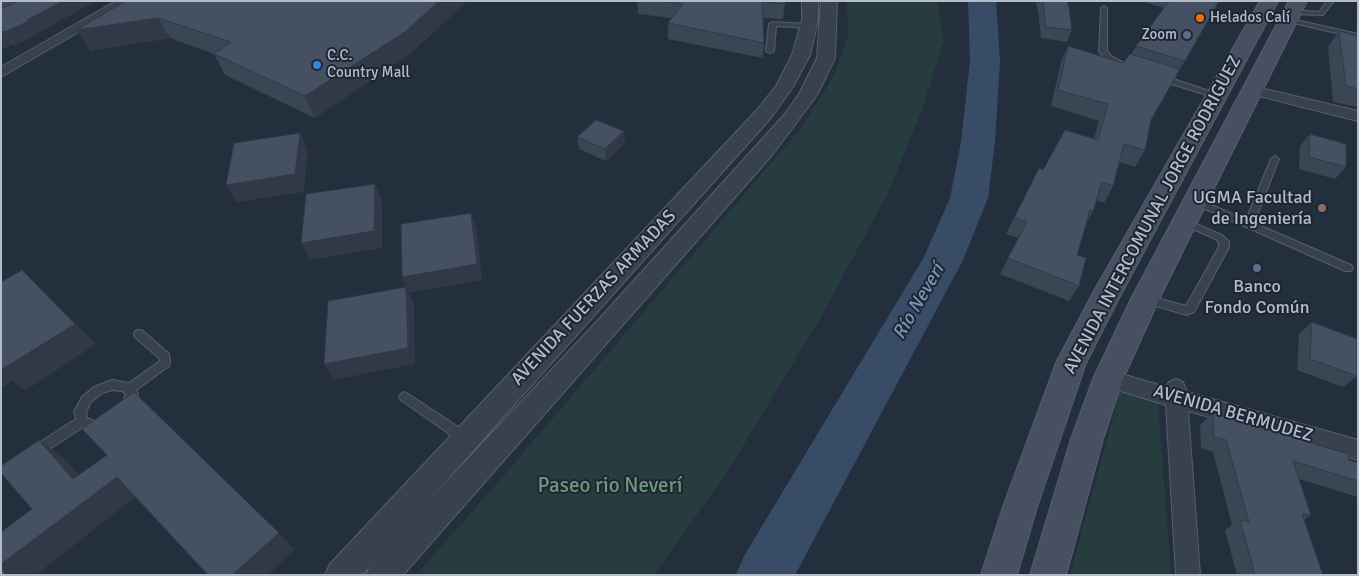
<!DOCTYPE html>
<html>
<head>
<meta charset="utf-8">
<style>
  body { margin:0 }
  #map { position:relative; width:1359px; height:576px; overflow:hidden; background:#242f3e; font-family:Signika,sans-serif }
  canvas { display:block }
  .frame { position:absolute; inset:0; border:2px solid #b4bcc9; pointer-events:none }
</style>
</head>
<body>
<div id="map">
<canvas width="1359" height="576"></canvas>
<div class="frame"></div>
</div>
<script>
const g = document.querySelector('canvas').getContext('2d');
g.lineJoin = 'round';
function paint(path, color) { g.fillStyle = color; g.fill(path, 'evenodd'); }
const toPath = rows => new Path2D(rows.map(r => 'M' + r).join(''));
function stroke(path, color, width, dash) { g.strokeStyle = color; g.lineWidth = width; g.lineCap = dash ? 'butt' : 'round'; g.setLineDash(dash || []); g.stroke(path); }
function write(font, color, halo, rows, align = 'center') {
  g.font = font + ' Signika,sans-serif'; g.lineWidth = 4; g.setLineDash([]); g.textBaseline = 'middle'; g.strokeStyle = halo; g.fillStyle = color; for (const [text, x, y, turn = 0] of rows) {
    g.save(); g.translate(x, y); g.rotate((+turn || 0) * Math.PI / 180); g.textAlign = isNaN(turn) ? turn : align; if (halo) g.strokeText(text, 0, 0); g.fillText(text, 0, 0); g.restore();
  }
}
const green = toPath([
  [847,1,937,1,944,41,920,115,888,193,822,315,726,474,654,575,416,575,494,487,801,128,834,76,848,35],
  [1120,392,1158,403,1171,575,1070,575]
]);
const river = toPath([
  [968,1,996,1,1000,61,995,142,988,198,963,260,795,575,736,575,744,556,924,257,950,198,961,142,970,61,968,1]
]);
const service = toPath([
  [1327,1,1334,1,1323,15,1291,14,1288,12,1291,10,1319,12,1327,1],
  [1104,6,1107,8,1107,51,1111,56,1124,63,1124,67,1118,67,1105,60,1099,51,1101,8,1104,6],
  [1287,18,1358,34,1358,38,1285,21,1285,19,1287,18],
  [773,22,808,24,812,26,808,28,776,26,774,51,770,53,766,51,769,24,773,22],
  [1158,76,1164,76,1221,95,1220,97,1214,97,1158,80,1158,76],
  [1275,156,1279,159,1254,223,1351,265,1353,268,1351,271,1345,271,1192,203,1190,201,1195,198,1198,199,1246,220,1271,159,1275,156],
  [1184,219,1222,235,1229,242,1229,247,1194,312,1187,315,1142,302,1141,299,1142,296,1146,295,1186,306,1219,247,1219,243,1216,239,1181,224,1179,222,1181,220,1184,219],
  [139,330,143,331,169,354,170,363,169,366,136,390,138,393,135,405,129,415,122,421,102,430,93,431,83,427,39,456,35,457,31,456,29,452,31,448,76,419,74,412,82,397,94,387,112,380,129,383,160,361,160,359,135,337,134,334,135,331,139,330],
  [112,390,122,391,126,394,121,407,114,413,101,420,94,421,87,418,86,412,90,403,102,393,112,390],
  [405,392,469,434,471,438,469,442,465,443,461,442,401,400,399,397,401,394,405,392]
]);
const minor = toPath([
  [116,1,132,1,1,77,1,67,116,1],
  [1252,86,1358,111,1358,121,1247,93,1245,90,1247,87,1252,86],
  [1108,370,1166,387,1169,382,1176,379,1183,382,1187,392,1358,440,1358,460,1188,411,1200,575,1176,575,1166,405,1101,385,1098,379,1101,373,1108,370]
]);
const tertiary = toPath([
  [802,1,818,1,818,20,810,55,793,87,770,119,429,500,600,318,784,115,799,94,817,58,821,1,837,1,835,58,817,95,773,154,403,575,366,575,370,566,362,575,325,575,330,564,756,111,776,86,792,55,802,20,802,1]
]);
const secondary = toPath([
  [1260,1,1278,1,1118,300,1086,363,1037,507,1017,575,981,575,1003,507,1056,363,1094,291,1260,1],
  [1289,1,1307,1,1159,299,1123,379,1103,439,1066,575,1030,575,1071,439,1093,379,1131,299,1289,1]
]);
const wall = toPath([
  [1,1,95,1,38,33,38,34,15,45,13,44,1,50],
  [126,1,467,1,411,53,315,118,225,75,214,54,170,38,90,51],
  [637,1,785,1,783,19,763,18,764,43,763,58,668,39,668,23,672,18,638,14],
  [1036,1,1067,1,1072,30,1067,42,1041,38,1039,17],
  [1141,1,1219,1,1151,120,1145,150,1135,167,1120,162,1113,186,1104,203,1097,200,1093,211,1087,222,1077,255,1079,286,1069,301,1000,274,1019,238,1006,234,1014,218,1043,170,1094,139,1099,121,1051,106,1061,62,1068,46,1123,63,1131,55,1136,46,1164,8],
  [1339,31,1358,36,1358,107,1333,102,1328,47],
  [1310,134,1346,167,1335,179,1299,169,1300,146],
  [577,137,625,143,606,161,579,149],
  [1312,322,1357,376,1343,387,1297,370,1299,334],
  [1213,413,1358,463,1358,497,1299,479,1311,515,1304,520,1323,575,1237,575,1225,530,1232,525,1213,452,1201,448,1200,425]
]);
const shadedWall = toPath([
  [63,1,95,1,38,33,38,34,15,45,5,32],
  [439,1,467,1,411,53,315,118,305,96],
  [158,18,170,38,90,51,76,30],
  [3,31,13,44,1,50,1,32],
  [624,131,625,143,606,161,605,149],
  [300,133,308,150,304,192,236,202,226,185],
  [375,184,382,201,382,248,310,260,301,243],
  [471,213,477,230,482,280,409,293,402,277],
  [22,270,96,344,25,391,12,381,1,388,1,368],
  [406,287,414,304,415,364,334,380,324,364],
  [154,412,295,549,268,575,232,575],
  [39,440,64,458,95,493,117,477,139,494,36,575,7,575,1,567,1,564,73,479]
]);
const building = toPath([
  [18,1,63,1,27,20,29,21,5,32,3,31,1,32,1,9,18,1],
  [126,1,439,1,405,32,305,96,214,54,231,42,158,18,76,30,126,1],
  [660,1,785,1,785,4,762,2,764,43,668,23,683,4,660,1],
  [1043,1,1067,1,1069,7,1072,30,1046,27,1043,1],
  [1169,1,1219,1,1185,61,1136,46,1169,1],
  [1339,31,1358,36,1358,89,1346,86,1339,31],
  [1068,46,1123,63,1130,54,1180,69,1151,120,1145,150,1124,144,1113,186,1102,182,1093,211,1090,210,1077,255,1086,258,1079,286,1008,258,1027,222,1014,218,1039,168,1043,170,1065,130,1098,140,1108,104,1058,90,1068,46],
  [596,120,624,131,605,149,577,137,596,120],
  [300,133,295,174,226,185,234,143,300,133],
  [1310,134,1346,144,1346,167,1309,157,1310,134],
  [375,184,374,231,301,243,306,194,375,184],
  [471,213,477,264,402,277,401,224,471,213],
  [22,270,75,324,1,370,1,282,22,270],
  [406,287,408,348,324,364,328,301,406,287],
  [1312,322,1357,339,1357,376,1310,359,1312,322],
  [134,392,279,533,232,575,208,575,117,477,1,564,1,532,32,509,1,473,1,466,39,440,73,479,107,455,82,429,134,392],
  [1213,413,1348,454,1349,460,1358,463,1358,481,1293,461,1311,515,1302,514,1323,575,1255,575,1240,520,1249,522,1226,440,1214,437,1213,413],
  [1,567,7,575,1,575,1,567]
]);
const markers = [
  [1200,18,5,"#e8710a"],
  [1187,35,5,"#5c6f8a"],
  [317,65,5,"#3f7fe0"],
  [1322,208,5,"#8d6e63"],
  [1257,268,5,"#5c6f8a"]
];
const farPoinames = [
  ["Helados Calí",1210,18],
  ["Zoom",1177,35,"right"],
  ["C.C.",327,56],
  ["Country Mall",327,73]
];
const poiNames = [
  ["UGMA Facultad",1312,198],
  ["de Ingeniería",1312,219],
  ["Banco",1257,287,"center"],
  ["Fondo Común",1257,308,"center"]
];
const streetNames = [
  ["AVENIDA INTERCOMUNAL JORGE RODRIGUEZ",1153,215,-62],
  ["AVENIDA FUERZAS ARMADAS",594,298,-47],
  ["AVENIDA BERMUDEZ",1233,414,16]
];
const waterNames = [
  ["Río Neverí",919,302,-60]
];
const nearParknames = [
  ["Paseo rio Neverí",610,486]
];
paint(green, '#263c3f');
paint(river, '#394c67');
stroke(service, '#565f6c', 2);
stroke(minor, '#565f6c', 2);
stroke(tertiary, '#565f6c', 2);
stroke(secondary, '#565f6c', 2);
paint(service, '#38414e');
paint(minor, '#38414e');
paint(tertiary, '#38414e');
paint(secondary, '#465061');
paint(wall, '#3b4654');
paint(shadedWall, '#303945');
paint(building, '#455162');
stroke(building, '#303945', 1);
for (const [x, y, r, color] of markers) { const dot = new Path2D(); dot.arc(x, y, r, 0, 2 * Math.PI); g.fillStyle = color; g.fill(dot); stroke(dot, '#1d2633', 2); }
write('15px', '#b4bcc9', '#1d2633', farPoinames, 'left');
write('18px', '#b4bcc9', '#1d2633', poiNames, 'right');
write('18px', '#b4bcc9', '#1d2633', streetNames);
write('italic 19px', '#7c92b1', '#1d2633', waterNames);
write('21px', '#6b9a76', '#1d2633', nearParknames);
</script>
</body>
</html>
